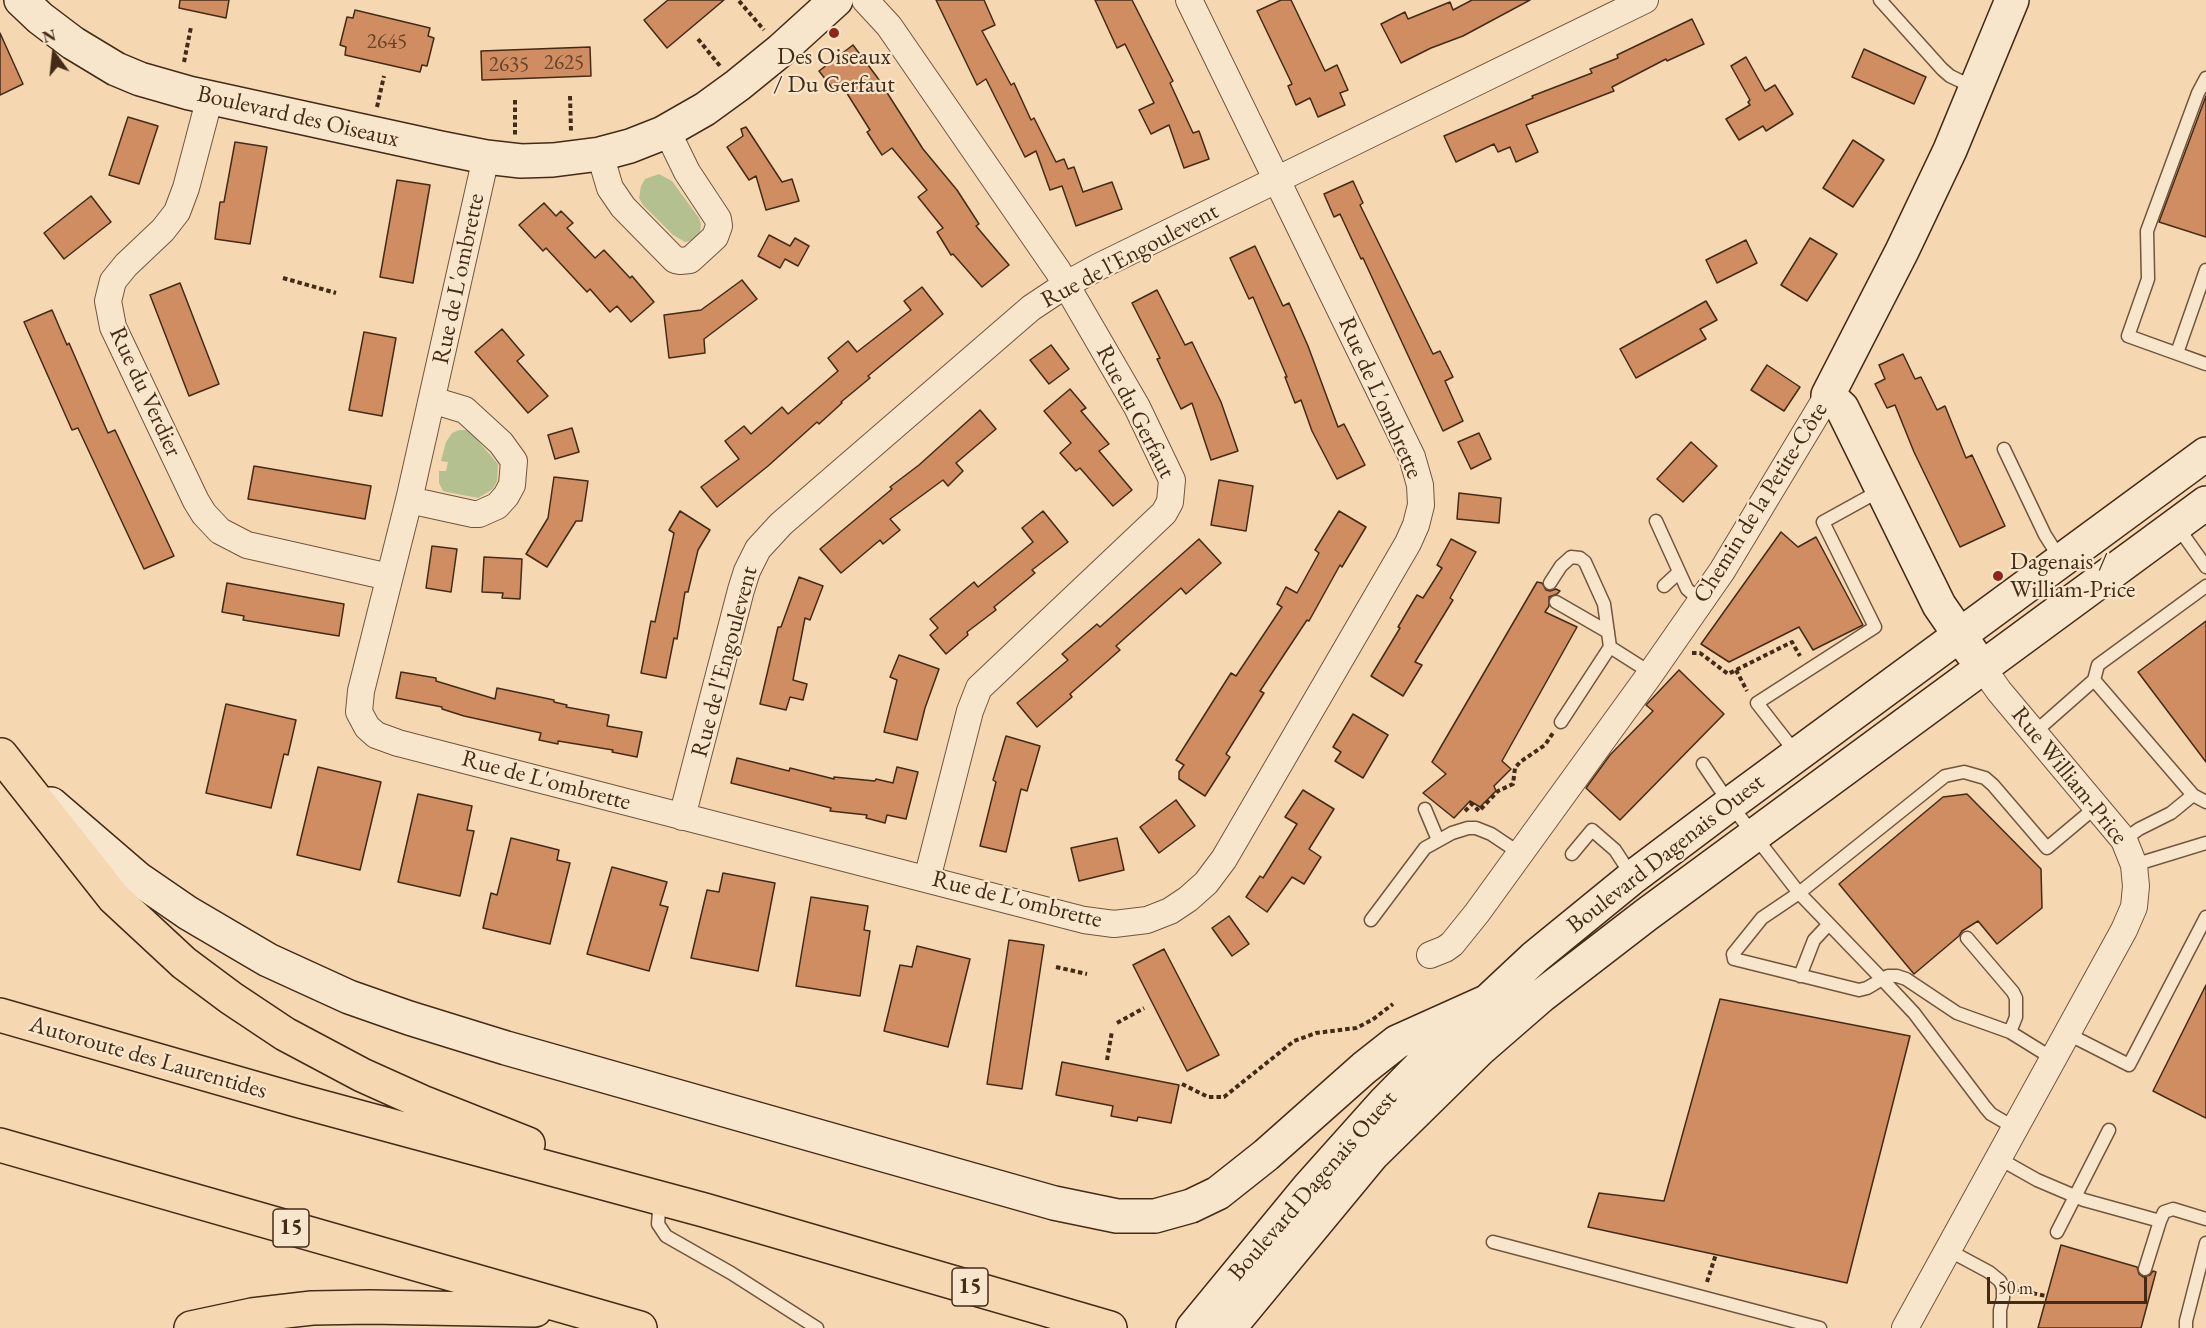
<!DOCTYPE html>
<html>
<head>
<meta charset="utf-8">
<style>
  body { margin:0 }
  #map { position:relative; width:2206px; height:1328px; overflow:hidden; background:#f5d8b1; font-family:"EB Garamond",serif }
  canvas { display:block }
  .north { position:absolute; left:24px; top:24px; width:60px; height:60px; -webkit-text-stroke:4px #f8e6cc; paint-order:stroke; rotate:345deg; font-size:16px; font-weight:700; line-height:24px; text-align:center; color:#432b17 }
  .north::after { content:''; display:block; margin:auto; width:21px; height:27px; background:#432b17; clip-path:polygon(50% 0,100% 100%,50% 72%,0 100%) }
  .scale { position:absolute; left:1987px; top:1277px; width:160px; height:27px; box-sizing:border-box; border:3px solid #432b17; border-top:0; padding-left:8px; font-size:18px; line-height:21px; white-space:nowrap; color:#432b17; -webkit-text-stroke:4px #f8e6cc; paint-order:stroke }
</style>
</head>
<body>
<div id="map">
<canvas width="2206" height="1328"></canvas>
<div class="north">N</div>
<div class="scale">50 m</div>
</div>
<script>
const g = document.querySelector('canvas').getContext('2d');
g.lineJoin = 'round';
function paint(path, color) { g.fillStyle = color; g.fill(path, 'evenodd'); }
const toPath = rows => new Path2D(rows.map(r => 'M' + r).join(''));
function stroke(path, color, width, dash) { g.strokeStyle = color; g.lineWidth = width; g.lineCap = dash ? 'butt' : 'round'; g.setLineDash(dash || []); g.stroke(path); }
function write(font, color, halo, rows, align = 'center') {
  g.font = font + ' "EB Garamond",serif'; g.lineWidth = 4.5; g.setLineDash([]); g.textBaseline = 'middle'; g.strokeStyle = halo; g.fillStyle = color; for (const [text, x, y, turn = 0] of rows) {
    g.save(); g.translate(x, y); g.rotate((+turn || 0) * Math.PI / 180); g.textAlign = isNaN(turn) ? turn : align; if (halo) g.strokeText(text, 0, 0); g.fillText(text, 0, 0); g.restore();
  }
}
const green = toPath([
  [659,174,672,181,699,218,701,224,700,232,691,241,685,242,673,235,643,205,639,198,641,186,645,179],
  [459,430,466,430,472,434,498,464,497,481,493,489,478,498,447,492,443,491,439,483,439,471,446,471,448,462,441,461,446,442,452,433]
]);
const building = toPath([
  [180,0,229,0,226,18,179,8,180,0],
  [668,0,724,0,667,48,644,20,668,0],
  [936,0,984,0,995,25,982,31,1011,85,1014,83,1031,120,1034,118,1056,162,1064,159,1068,169,1074,167,1083,192,1112,182,1122,209,1076,226,1062,186,1050,190,1036,151,1025,157,986,79,977,85,936,0],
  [1095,0,1132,0,1173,81,1170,83,1193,133,1199,131,1209,159,1184,168,1169,125,1151,134,1139,110,1154,103,1125,44,1117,48,1095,0],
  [1281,0,1291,0,1325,71,1337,65,1348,90,1340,93,1345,105,1318,117,1310,98,1296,105,1288,86,1292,84,1257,11,1281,0],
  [1472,0,1530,0,1463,36,1431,48,1401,63,1381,24,1405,12,1408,19,1450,2,1453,10,1472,0],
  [355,10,430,28,428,36,434,38,427,66,422,65,420,72,345,55,346,47,340,45,347,17,353,18,355,10],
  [1692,19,1704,44,1667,61,1666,59,1612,87,1614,91,1526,125,1538,152,1516,162,1510,147,1498,152,1494,144,1456,162,1444,136,1533,98,1532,96,1592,73,1590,69,1618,58,1617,55,1692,19],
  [0,33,23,84,0,95,0,33],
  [853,45,877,77,923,149,957,190,979,224,976,226,1009,265,982,287,953,254,951,255,937,232,943,228,918,197,927,190,892,148,882,155,867,132,870,130,843,87,836,93,819,71,853,45],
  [590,47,591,76,482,80,481,51,590,47],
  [1864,49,1926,77,1914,104,1852,77,1864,49],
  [1746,57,1765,91,1775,85,1793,114,1766,131,1763,126,1739,140,1726,119,1750,105,1748,102,1750,100,1731,66,1746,57],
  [2206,96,2206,237,2159,222,2206,96],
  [128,117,158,126,139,184,109,175,128,117],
  [746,127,782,182,792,179,799,201,766,210,756,176,749,180,727,147,743,136,741,129,746,127],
  [1853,140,1884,160,1853,207,1823,188,1853,140],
  [235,142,267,147,250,244,215,239,220,202,224,202,235,142],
  [397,180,430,185,413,283,380,277,397,180],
  [1353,181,1363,203,1360,205,1433,354,1440,351,1453,377,1445,381,1463,421,1443,431,1363,258,1361,259,1340,214,1334,217,1324,194,1353,181],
  [91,196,111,222,64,259,44,233,91,196],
  [544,203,556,216,561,211,573,223,567,228,595,258,604,250,630,278,632,276,654,302,631,322,617,306,610,312,590,289,587,292,546,248,543,251,519,225,544,203],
  [769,235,790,246,795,238,809,246,798,266,785,259,780,268,758,256,769,235],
  [1810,238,1837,254,1807,301,1781,285,1810,238],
  [1746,240,1757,263,1717,283,1706,260,1746,240],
  [1255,246,1283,306,1289,303,1308,346,1338,427,1344,424,1365,465,1337,479,1312,431,1301,400,1295,403,1285,377,1287,377,1253,297,1249,299,1230,258,1255,246],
  [742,280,757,299,704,339,705,353,669,358,664,315,701,310,742,280],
  [180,283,219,384,189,396,150,295,180,283],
  [922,287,943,314,868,376,870,378,841,402,842,403,819,424,817,422,768,466,717,507,701,487,739,459,725,441,744,426,751,434,782,407,788,414,838,371,828,358,848,341,857,352,911,310,904,301,922,287],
  [1157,290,1185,345,1192,342,1221,402,1238,451,1211,460,1192,403,1181,409,1157,359,1160,358,1132,303,1157,290],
  [1706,301,1717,320,1700,329,1706,339,1636,378,1620,349,1706,301],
  [52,310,67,345,69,343,108,433,115,430,174,556,144,569,78,428,72,430,24,322,52,310],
  [502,329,524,355,517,361,548,396,528,413,475,352,502,329],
  [364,332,396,338,382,416,349,410,364,332],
  [1051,345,1069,369,1049,384,1030,360,1051,345],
  [1903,354,1915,379,1921,377,1937,410,1945,406,1966,458,1972,455,2005,526,1960,547,1914,452,1895,405,1887,408,1875,384,1885,379,1879,365,1903,354],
  [1767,365,1800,387,1784,411,1751,390,1767,365],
  [1070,389,1086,408,1081,411,1109,444,1099,451,1132,490,1113,506,1080,468,1076,471,1060,453,1071,443,1044,411,1070,389],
  [980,410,996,429,956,463,963,471,948,486,943,480,890,519,900,530,883,544,880,540,841,573,820,549,892,489,890,487,919,465,980,410],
  [572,428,579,452,555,459,548,435,572,428],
  [1479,433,1491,459,1471,469,1458,442,1479,433],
  [1691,442,1717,466,1683,502,1657,479,1691,442],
  [254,466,371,486,365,519,248,499,254,466],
  [554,477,588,481,582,521,576,521,547,567,526,554,548,518,554,477],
  [1219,480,1253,486,1246,531,1211,525,1219,480],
  [1459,493,1501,498,1499,523,1457,519,1459,493],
  [680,511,710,530,698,550,688,592,685,592,677,639,674,638,666,678,641,673,651,621,655,622,674,533,669,530,680,511],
  [1043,511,1068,542,1032,570,1035,573,994,607,996,610,967,632,968,635,946,654,930,635,938,628,930,619,974,582,978,587,1033,542,1022,528,1043,511],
  [1339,511,1366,527,1342,567,1340,565,1309,621,1307,620,1260,691,1264,693,1226,754,1230,757,1205,796,1179,779,1179,772,1184,765,1176,760,1231,673,1236,676,1282,607,1277,604,1286,587,1297,593,1319,553,1315,550,1339,511],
  [1781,532,1798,547,1816,537,1863,625,1813,650,1799,627,1729,662,1701,644,1781,532],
  [1199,539,1221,563,1186,594,1181,588,1116,646,1120,650,1070,694,1072,697,1037,727,1017,703,1068,660,1062,654,1097,624,1100,627,1199,539],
  [1451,539,1476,552,1450,598,1453,600,1415,662,1422,665,1403,696,1371,676,1400,628,1398,627,1417,595,1423,598,1442,568,1437,565,1451,539],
  [432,546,457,549,451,592,426,588,432,546],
  [484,557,522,559,520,599,502,598,503,593,482,592,484,557],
  [799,577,823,586,810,620,805,618,793,680,807,684,803,700,790,697,786,710,760,704,778,627,781,627,799,577],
  [1537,582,1542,583,1546,590,1550,591,1556,589,1560,591,1557,594,1549,597,1549,606,1545,612,1577,627,1502,761,1511,769,1494,786,1496,791,1480,807,1470,801,1454,818,1423,793,1446,774,1432,762,1537,582],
  [227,583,344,604,339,636,243,620,244,616,222,612,227,583],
  [2206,621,2206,762,2138,672,2206,621],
  [899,655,939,669,925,708,917,740,884,732,897,680,890,677,899,655],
  [1679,670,1724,714,1620,820,1586,788,1610,755,1653,711,1646,705,1679,670],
  [401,672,436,678,436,681,495,699,497,688,554,700,554,702,567,705,566,707,609,715,607,726,642,732,637,757,612,752,613,750,558,741,558,744,539,740,541,733,464,716,442,709,442,707,396,698,401,672],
  [226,704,296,720,288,755,284,754,271,808,206,793,226,704],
  [1353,714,1388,735,1363,778,1335,761,1341,752,1333,747,1353,714],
  [1006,736,1040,746,1027,791,1021,789,1006,852,980,846,996,782,993,780,1006,736],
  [737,758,789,771,790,768,834,779,834,777,875,781,876,779,893,783,897,767,918,772,906,819,887,815,885,823,866,818,867,815,830,811,831,808,731,783,737,758],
  [318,767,381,782,360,870,297,855,318,767],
  [1303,790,1334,809,1309,849,1321,857,1304,884,1292,877,1267,912,1246,897,1260,876,1263,878,1297,824,1285,817,1303,790],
  [418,794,472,806,467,830,474,831,460,896,398,882,418,794],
  [1967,794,2041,869,2042,908,1997,944,1978,921,1962,931,1959,936,1914,974,1839,884,1943,797,1967,794],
  [1176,800,1195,826,1159,853,1140,827,1176,800],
  [511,838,559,850,557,860,570,863,550,944,483,928,491,893,497,895,511,838],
  [1117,838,1124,870,1079,881,1071,848,1117,838],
  [612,867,667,882,660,905,668,907,649,971,587,954,612,867],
  [723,873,775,883,758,971,691,958,707,890,719,892,723,873],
  [811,897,868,906,864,930,870,931,860,996,796,986,811,897],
  [1229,916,1249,944,1232,956,1212,928,1229,916],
  [1009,940,1044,945,1022,1089,987,1084,1009,940],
  [917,946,970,959,948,1047,884,1031,900,965,912,967,917,946],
  [1164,949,1219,1055,1187,1071,1133,965,1164,949],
  [2206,985,2206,1118,2153,1091,2206,985],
  [1720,999,1910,1036,1847,1283,1588,1227,1599,1193,1664,1201,1720,999],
  [1062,1062,1179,1085,1171,1123,1138,1117,1137,1121,1111,1116,1113,1106,1056,1095,1062,1062],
  [2061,1245,2137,1267,2139,1274,2143,1277,2150,1275,2153,1271,2156,1272,2141,1328,2038,1328,2061,1245]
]);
const path = toPath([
  [739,1,764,30],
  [698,39,720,66],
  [184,62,191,27],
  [570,96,571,131],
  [515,100,515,135],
  [377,107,384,76],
  [283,278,336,293],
  [1692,653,1700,653,1728,674,1792,642,1800,656],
  [1736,670,1747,691],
  [1465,811,1472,804,1479,811,1498,791,1513,784,1515,768,1520,762,1545,745,1553,733],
  [1056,967,1087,974],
  [1117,1023,1144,1008],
  [1107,1060,1112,1031],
  [1182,1084,1208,1097,1224,1097,1294,1041,1316,1033,1356,1028,1372,1020,1393,1004],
  [1707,1282,1716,1254],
  [2018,1290,2046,1296]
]);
const lane = toPath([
  [1880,0,1942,69,1950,76,1975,88],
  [2206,78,2198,93,2147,231,2148,279,2128,336,2206,364],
  [2177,353,2206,270],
  [2004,449,2045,535,2061,560],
  [1656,521,1687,589,1701,601],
  [2177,526,2206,567],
  [1550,583,1561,566,1571,557,1580,558,1585,562,1604,604,1610,647],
  [1664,586,1679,572],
  [1556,602,1608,632],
  [2094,680,2098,665,2206,586],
  [1561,722,1610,647,1651,673],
  [2035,732,2094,680,2193,795,2171,813,2139,829,2124,840],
  [1796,753,1757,703,1875,627,1823,522,1881,490],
  [1703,764,1730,804,1799,893,1945,776,1964,772,1985,778,1993,785,2047,848,2097,806],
  [2193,795,2206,802],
  [1425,809,1438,840],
  [1572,854,1592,830,1615,850,1632,876],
  [2134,865,2206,843],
  [1371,920,1425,848,1452,833,1468,828,1476,828,1491,834,1521,854],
  [1967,938,2013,992,2016,998,2016,1017,2010,1032,2052,1058],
  [1800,976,1814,940,1829,924],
  [2010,1032,1957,1013,1906,979,1897,976,1888,976,1882,979,1874,984,1867,988,1859,990,1734,959,1733,954,1762,918,1799,893,1829,924,1882,979,1914,1013,1985,1107,1991,1114,2015,1128],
  [2066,1033,2129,1065,2206,917],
  [1998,1158,2037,1180,2084,1200,2160,1221,2164,1212,2173,1209,2206,1219],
  [660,1198,658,1224,666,1236,731,1273,817,1328],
  [2057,1232,2109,1130],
  [1493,1242,1820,1328],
  [1948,1250,1989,1272,2000,1281,2003,1288,2003,1298,2000,1310,2000,1328],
  [2145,1269,2160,1221],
  [2186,1328,2186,1321,2206,1243]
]);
const street = toPath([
  [865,0,889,26,1058,271,1137,407,1172,480,1170,502,1164,513,979,688,970,711,927,879],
  [210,97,186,188,177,212,163,230,126,265,113,281,108,301,113,327,196,501,204,514,220,531,247,545,389,577],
  [600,154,610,188,623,207,675,260,680,261,690,260,715,237,719,226,718,219,687,172,667,131],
  [486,157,409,500,361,691,359,712,367,727,376,735,398,743,1084,920,1114,924,1147,920,1170,911,1188,899,1206,883,1224,859,1408,543,1416,525,1421,505,1420,485,1412,457,1189,0],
  [409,500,473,514,479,514,497,506,506,496,512,485,514,461,501,443,465,410,432,400],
  [682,817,741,590,747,571,758,549,781,524,1031,308,1067,284,1100,266,1645,0],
  [1430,955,1445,949,1452,944,1477,913,1651,673,1722,571,1828,395],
  [1905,1328,2124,930,2134,907,2136,886,2134,865,2124,840,1999,691,1982,667]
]);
const secondary = toPath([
  [21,0,40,18,73,43,116,69,140,79,189,93,441,148,486,157,521,161,553,160,600,154,630,146,663,133,705,109,738,85,781,50,836,0],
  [1972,653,1939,605,1842,408,1828,395,1902,251,1950,150,2012,0],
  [51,804,137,878,188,913,268,960,349,997,409,1018,506,1048,1054,1203,1117,1216,1155,1216,1191,1206,1218,1193,1266,1155,1364,1068,1397,1042,1486,1002],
  [1193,1328,1309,1187,1385,1102,1440,1046,1535,957,1633,877,1730,804,2206,454],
  [1229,1328,1372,1155,1480,1049,1541,996,1646,915,2206,503]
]);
const highway = toPath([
  [1,755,114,898,184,963,231,998,285,1034,362,1075,422,1102,528,1144],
  [0,1015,296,1100,704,1210,1110,1328],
  [0,1145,640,1328],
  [191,1328,252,1315,312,1308,370,1307,535,1310]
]);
const markers = [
  [834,33,6,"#8f2418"],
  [1998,576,6,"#8f2418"]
];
const numberNames = [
  ["2645",387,42],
  ["2625",564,63],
  ["2635",509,65]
];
const shields = [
  [291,1228,36],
  [970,1287,36]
];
const shieldNames = [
  ["15",291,1228],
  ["15",970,1287]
];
const poiNames = [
  ["Des Oiseaux",834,57],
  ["/ Du Gerfaut",834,85],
  ["Dagenais /",2010,562,"left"],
  ["William-Price",2010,590,"left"]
];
const streetNames = [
  ["Boulevard des Oiseaux",298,117,13],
  ["Rue de l'Engoulevent",1130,256,-28],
  ["Rue de L'ombrette",459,279,-78],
  ["Rue du Verdier",145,392,65],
  ["Rue de L'ombrette",1380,398,66],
  ["Rue du Gerfaut",1135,412,63],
  ["Chemin de la Petite-Côte",1761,503,-58],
  ["Rue de l'Engoulevent",725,662,-75],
  ["Rue William-Price",2069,776,51],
  ["Rue de L'ombrette",546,781,15],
  ["Boulevard Dagenais Ouest",1666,854,-38],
  ["Rue de L'ombrette",1017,900,14],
  ["Autoroute des Laurentides",148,1058,16],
  ["Boulevard Dagenais Ouest",1313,1186,-49]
];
paint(green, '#b5c091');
paint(building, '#cf8d61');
stroke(building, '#432b17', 1.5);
stroke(lane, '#70563e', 15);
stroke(street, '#70563e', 28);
stroke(secondary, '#432b17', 36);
stroke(highway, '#432b17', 36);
stroke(path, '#432b17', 4, [4.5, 3]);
stroke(lane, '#f8e6cc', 12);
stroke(street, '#f8e6cc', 26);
stroke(secondary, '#f8e6cc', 33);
stroke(highway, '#f5d8b1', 33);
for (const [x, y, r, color] of markers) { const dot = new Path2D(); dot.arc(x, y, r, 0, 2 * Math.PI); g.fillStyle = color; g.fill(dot); stroke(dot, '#f8e6cc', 2); }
write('21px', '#66442a', null, numberNames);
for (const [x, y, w] of shields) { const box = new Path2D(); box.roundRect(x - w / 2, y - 19, w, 38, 4.5); g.fillStyle = '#f8e6cc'; g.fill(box); stroke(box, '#432b17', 1.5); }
write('bold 22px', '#432b17', null, shieldNames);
write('24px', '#432b17', '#f8e6cc', poiNames);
write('24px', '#432b17', '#f8e6cc', streetNames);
</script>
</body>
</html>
